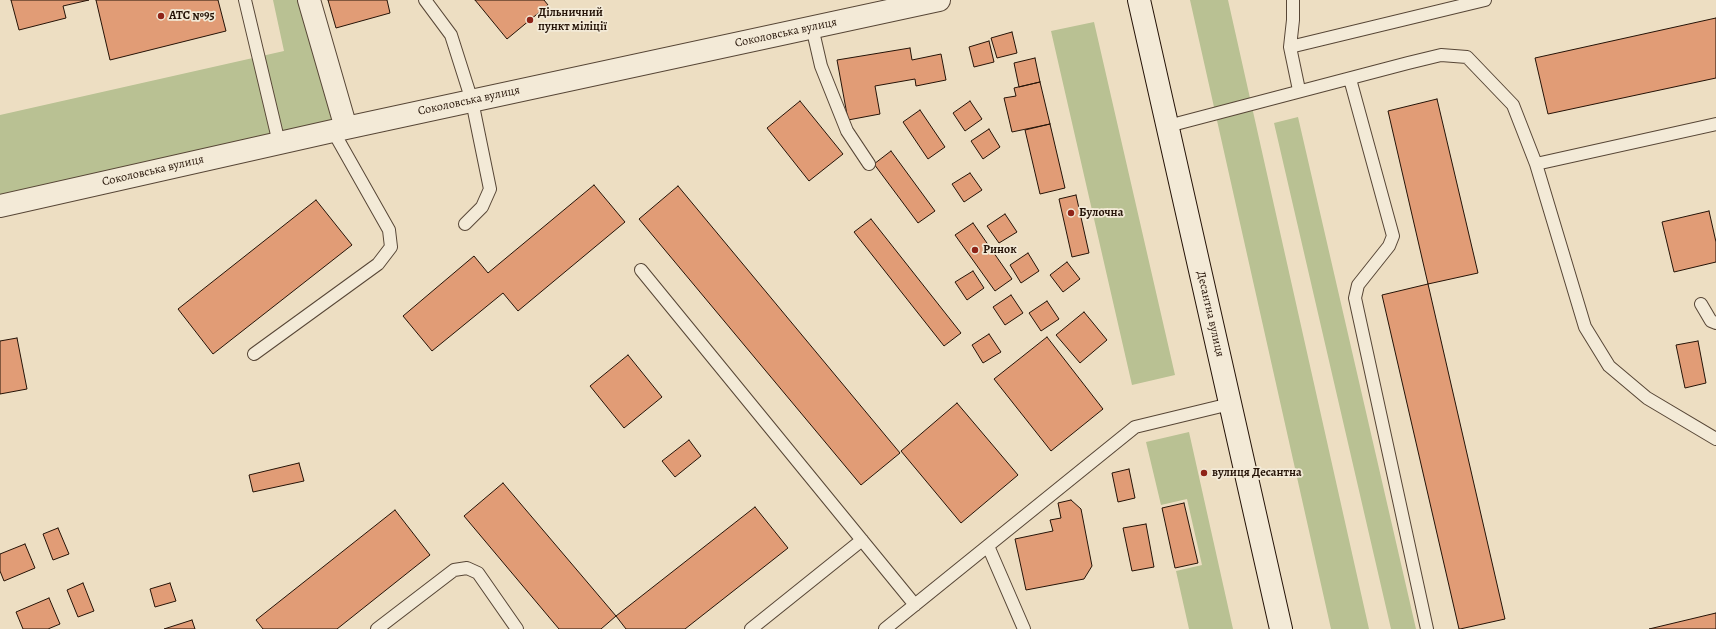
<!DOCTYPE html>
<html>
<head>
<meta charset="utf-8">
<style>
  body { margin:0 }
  canvas { display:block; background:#eddec2 }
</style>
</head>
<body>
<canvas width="1716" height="629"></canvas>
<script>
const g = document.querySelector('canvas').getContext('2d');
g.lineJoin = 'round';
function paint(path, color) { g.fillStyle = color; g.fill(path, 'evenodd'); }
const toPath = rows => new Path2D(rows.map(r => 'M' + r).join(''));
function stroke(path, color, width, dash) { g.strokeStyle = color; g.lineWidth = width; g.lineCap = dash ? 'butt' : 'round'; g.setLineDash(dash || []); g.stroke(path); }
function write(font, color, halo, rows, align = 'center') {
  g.font = font + ' Alegreya,serif'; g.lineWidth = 3.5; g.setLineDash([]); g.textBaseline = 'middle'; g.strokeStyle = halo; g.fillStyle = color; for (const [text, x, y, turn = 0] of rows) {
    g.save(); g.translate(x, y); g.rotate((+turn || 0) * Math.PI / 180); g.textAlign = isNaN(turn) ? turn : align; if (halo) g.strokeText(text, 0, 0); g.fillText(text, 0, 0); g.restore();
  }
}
const green = toPath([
  [273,0,309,0,346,128,0,206,0,115,284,51],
  [1190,0,1228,0,1369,629,1331,629],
  [1094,22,1175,375,1132,385,1051,31],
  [1298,117,1416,629,1391,629,1274,123],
  [1189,432,1233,629,1189,629,1176,571,1202,565,1187,499,1161,505,1146,442]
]);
const building = toPath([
  [11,0,89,0,63,6,66,18,19,30,11,0],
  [96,0,218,0,226,31,110,60,96,0],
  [328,0,387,0,390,13,336,28,328,0],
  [475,0,544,0,548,5,507,39,475,0],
  [1716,18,1716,78,1548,114,1535,58,1716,18],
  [1012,32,1017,53,997,58,991,38,1012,32],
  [989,41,994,62,974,67,969,47,989,41],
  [910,48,912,60,941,54,946,80,916,86,915,79,875,86,880,114,848,120,837,60,910,48],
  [1035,58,1040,82,1019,87,1014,63,1035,58],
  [1040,82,1050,124,1012,132,1004,98,1016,96,1014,88,1040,82],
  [1437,99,1478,273,1428,284,1388,111,1437,99],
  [800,101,843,154,809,181,767,128,800,101],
  [970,101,982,119,965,131,953,113,970,101],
  [920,110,945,147,928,159,903,122,920,110],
  [1050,124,1065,188,1040,194,1025,130,1050,124],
  [989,129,1000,147,983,159,971,141,989,129],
  [891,151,935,211,918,223,874,164,891,151],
  [970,173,982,190,964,202,952,184,970,173],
  [594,185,625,222,518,311,503,293,432,351,403,316,474,256,488,273,594,185],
  [678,186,900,453,861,485,639,219,678,186],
  [1076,195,1089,253,1072,257,1059,199,1076,195],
  [316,200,352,245,213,354,178,309,316,200],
  [1709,211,1716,242,1716,262,1674,272,1662,222,1709,211],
  [1005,214,1017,232,999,243,987,226,1005,214],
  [871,219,961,333,944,346,854,232,871,219],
  [973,223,1012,279,995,291,955,235,973,223],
  [1028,253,1039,271,1021,283,1010,265,1028,253],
  [1067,262,1080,279,1063,292,1050,275,1067,262],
  [973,271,984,288,967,300,955,282,973,271],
  [1428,284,1505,619,1460,629,1459,629,1382,295,1428,284],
  [1011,295,1023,313,1005,325,993,307,1011,295],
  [1047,301,1059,319,1041,331,1029,313,1047,301],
  [1084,312,1107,340,1080,363,1056,335,1084,312],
  [989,334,1001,352,983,363,972,345,989,334],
  [1047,337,1103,409,1051,451,994,379,1047,337],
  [17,338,27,389,0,394,0,341,17,338],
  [1698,341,1706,383,1685,388,1676,345,1698,341],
  [628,355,662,397,624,428,590,386,628,355],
  [957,403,1018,475,961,523,901,451,957,403],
  [689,440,701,456,675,477,662,461,689,440],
  [299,463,304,481,253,492,249,475,299,463],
  [1129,469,1135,498,1118,502,1112,473,1129,469],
  [503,483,616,616,601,629,559,629,464,516,503,483],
  [1071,500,1081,509,1092,566,1084,579,1026,590,1015,539,1053,531,1050,520,1061,518,1058,503,1071,500],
  [1184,503,1198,563,1175,568,1162,508,1184,503],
  [755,507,788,548,685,629,626,629,616,616,755,507],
  [395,510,430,555,337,629,263,629,256,620,395,510],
  [1146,524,1154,567,1132,571,1123,528,1146,524],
  [58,528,69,554,53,560,43,534,58,528],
  [25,544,35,568,4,581,0,571,0,554,25,544],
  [83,583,94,611,78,617,67,590,83,583],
  [170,583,176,601,155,607,150,589,170,583],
  [49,598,60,624,48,629,23,629,16,612,49,598],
  [1716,613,1716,629,1649,629,1716,613],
  [192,620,195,629,164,629,192,620]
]);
const lane = toPath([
  [245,0,279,143],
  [425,0,451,35,472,101,490,189,482,207,465,224],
  [1293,0,1293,20,1290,47,1299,90],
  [812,27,821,66,847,131,869,164],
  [1290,47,1485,0],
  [1350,79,1393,236,1389,246,1358,285,1355,298,1427,629],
  [1168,126,1408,63,1441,55,1467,57,1513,105,1536,164,1585,327,1609,366,1647,398,1716,439],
  [1536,164,1716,124],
  [641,270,915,605],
  [1701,304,1711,321,1716,323],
  [254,354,378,264,391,247,389,230,333,131],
  [988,546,1024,629],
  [377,629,454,570,467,568,478,573,517,629],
  [751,629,862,540],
  [885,629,1135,427,1230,404]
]);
const street = toPath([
  [309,0,346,128],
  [0,206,346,128,939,0]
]);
const secondary = toPath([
  [1139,0,1281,629]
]);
const markers = [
  [161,16,4,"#8f2418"],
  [530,20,4,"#8f2418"],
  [1071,213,4,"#8f2418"],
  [975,250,4,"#8f2418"],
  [1204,473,4,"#8f2418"]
];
const poiNames = [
  ["Дільничний",538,13],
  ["пункт міліції",538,27],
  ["АТС №95",169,16],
  ["Булочна",1079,213],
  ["Ринок",983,250],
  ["вулиця Десантна",1212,473]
];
const streetNames = [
  ["Соколовська вулиця",786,33,-12],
  ["Соколовська вулиця",469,101,-12],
  ["Соколовська вулиця",153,171,-13],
  ["Десантна вулиця",1210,314,77]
];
paint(green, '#b9c193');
paint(building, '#e19c76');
stroke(building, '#251307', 1);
stroke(lane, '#574636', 14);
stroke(street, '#574636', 24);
stroke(secondary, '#251307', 24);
stroke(lane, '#f3ead7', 12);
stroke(street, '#f3ead7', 22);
stroke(secondary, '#f3ead7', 22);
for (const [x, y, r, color] of markers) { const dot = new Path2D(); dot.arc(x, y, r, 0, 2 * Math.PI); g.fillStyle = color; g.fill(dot); stroke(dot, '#f3ead7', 1.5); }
write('bold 12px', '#251307', '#f3ead7', poiNames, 'left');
write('12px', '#251307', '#f3ead7', streetNames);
</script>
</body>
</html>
